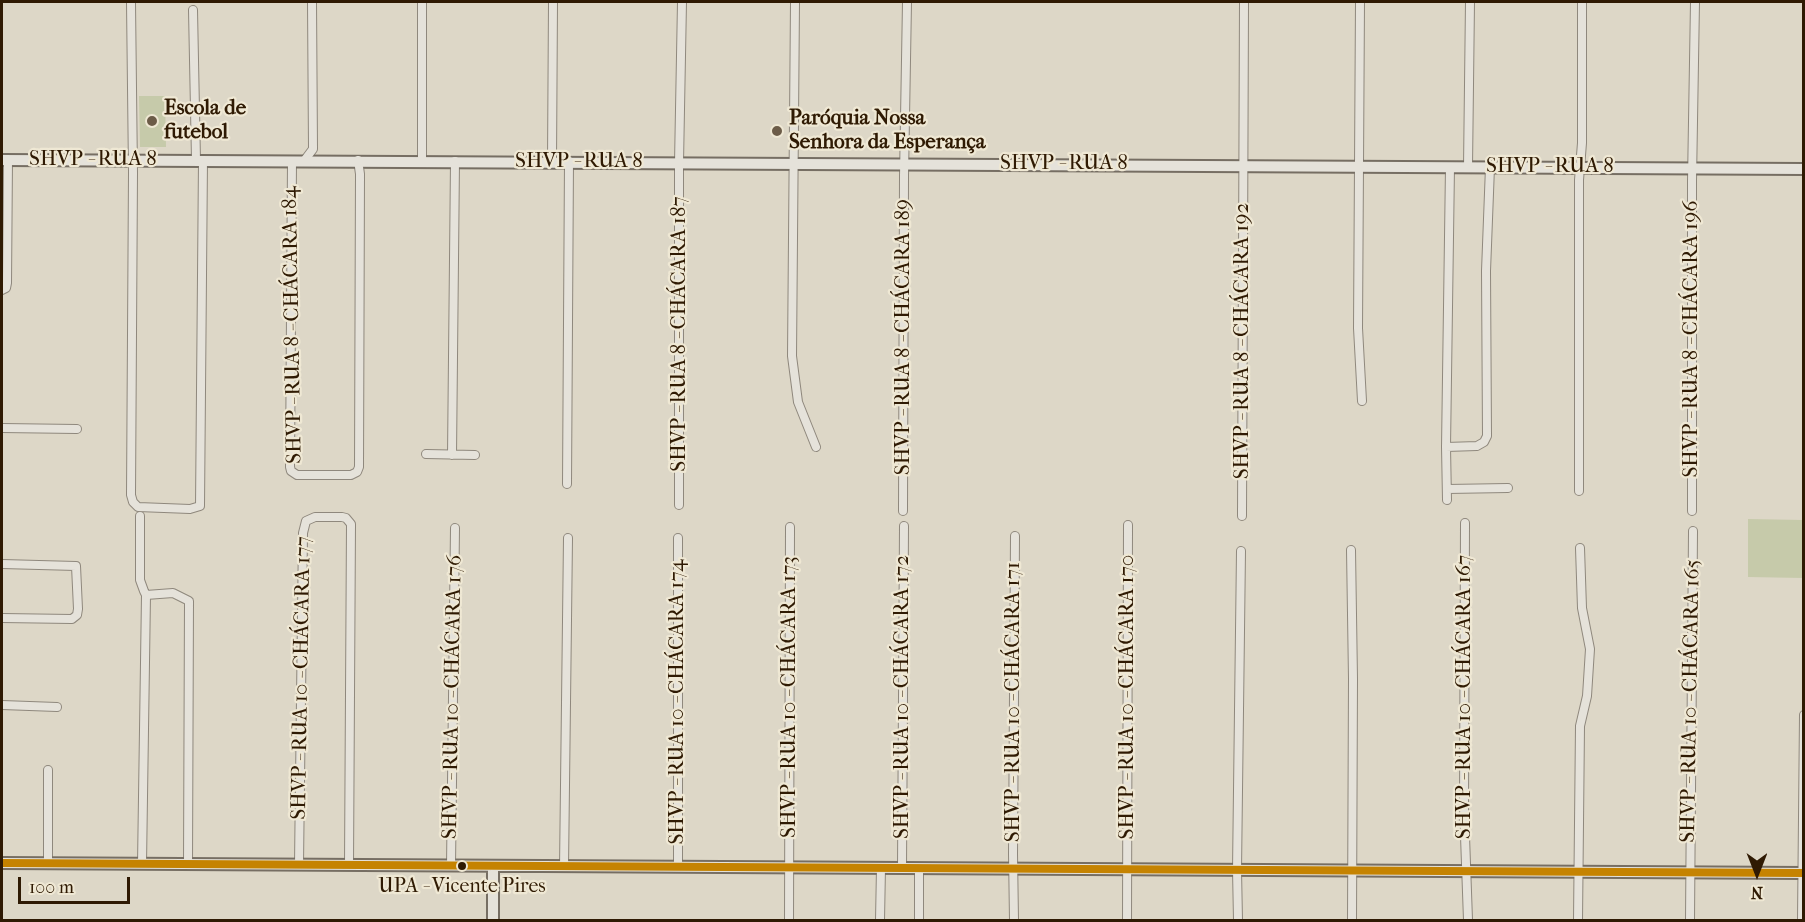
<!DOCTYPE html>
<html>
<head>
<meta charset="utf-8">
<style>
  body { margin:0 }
  #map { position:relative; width:1805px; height:922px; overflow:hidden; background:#ddd7c7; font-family:"IM FELL French Canon",serif }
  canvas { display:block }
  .frame { position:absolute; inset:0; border:3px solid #2f1a03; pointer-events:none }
  .north { position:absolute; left:1727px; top:844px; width:60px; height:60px; -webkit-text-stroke:4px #efe8d4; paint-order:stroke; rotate:180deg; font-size:16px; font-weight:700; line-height:24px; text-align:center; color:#2f1a03 }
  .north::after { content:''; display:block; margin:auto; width:21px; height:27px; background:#2f1a03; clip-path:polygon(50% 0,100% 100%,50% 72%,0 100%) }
  .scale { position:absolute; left:18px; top:877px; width:112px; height:27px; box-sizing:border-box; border:3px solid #2f1a03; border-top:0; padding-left:8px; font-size:18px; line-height:21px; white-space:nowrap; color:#2f1a03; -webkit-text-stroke:4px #efe8d4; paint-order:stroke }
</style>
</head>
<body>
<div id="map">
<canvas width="1805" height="922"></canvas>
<div class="frame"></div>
<div class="north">N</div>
<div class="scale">100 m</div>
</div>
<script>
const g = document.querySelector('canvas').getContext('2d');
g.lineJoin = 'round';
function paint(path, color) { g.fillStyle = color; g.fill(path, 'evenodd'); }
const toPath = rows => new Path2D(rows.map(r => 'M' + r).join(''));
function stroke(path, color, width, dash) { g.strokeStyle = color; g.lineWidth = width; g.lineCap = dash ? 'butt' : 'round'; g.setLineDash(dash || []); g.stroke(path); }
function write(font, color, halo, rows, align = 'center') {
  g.font = font + ' "IM FELL French Canon",serif'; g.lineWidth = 4.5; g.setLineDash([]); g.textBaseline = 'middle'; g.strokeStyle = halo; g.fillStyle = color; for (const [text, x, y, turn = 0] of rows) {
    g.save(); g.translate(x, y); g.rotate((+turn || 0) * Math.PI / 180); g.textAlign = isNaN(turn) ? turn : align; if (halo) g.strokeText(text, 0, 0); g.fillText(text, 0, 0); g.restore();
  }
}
const green = toPath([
  [139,96,165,96,166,147,140,147],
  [1748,519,1803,520,1803,578,1748,577]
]);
const street = toPath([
  [795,2,792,356,798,402,816,447],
  [1360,2,1358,328,1362,401],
  [131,3,133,173,131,495,133,502,138,507,190,509,200,506,203,160],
  [193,10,196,160],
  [292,161,290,467,291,471,297,475,351,475,357,472,359,467,360,174,358,160],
  [304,161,313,149,312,2],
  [422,161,422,2],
  [552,161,553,2],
  [1450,167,1446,447,1477,446,1484,442,1487,436,1486,271,1490,167],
  [1468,167,1470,2],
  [2,290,6,288,7,283,8,160],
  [2,428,77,429],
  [1446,447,1447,500],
  [426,454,475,455],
  [452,455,455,161],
  [567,484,569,161],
  [1447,489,1508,488],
  [1579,491,1579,180,1582,143,1582,2],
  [679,505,679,163,682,2],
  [903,511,904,176,907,2],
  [1692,511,1692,181,1695,2],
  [140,516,140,580,144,591,146,595,173,593,189,601,188,864],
  [1242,516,1244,2],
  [1465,523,1464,808,1468,920],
  [1351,550,1353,679,1352,920],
  [2,564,76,566,78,609,77,615,72,619,2,618],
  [2,705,57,707],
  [48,863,48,770],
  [142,864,146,595],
  [299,864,303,533,306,521,315,517,342,517,346,518,351,524,349,864],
  [451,866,455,528],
  [564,867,568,538],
  [678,867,678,538],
  [902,868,904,526],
  [919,868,919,920],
  [789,920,790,527],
  [880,920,881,868],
  [1014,920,1013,854,1015,536],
  [1127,920,1128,525],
  [1238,920,1237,870,1241,551],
  [1578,920,1580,726,1587,696,1590,649,1582,608,1580,548],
  [1690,920,1693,531],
  [1802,920,1804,715]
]);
const secondary = toPath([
  [2,160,1804,169],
  [2,863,1804,873],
  [493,920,493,866]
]);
const bus1 = toPath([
  [2,863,1804,873]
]);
const markers = [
  [152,121,6,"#6c5c48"],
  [777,131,6,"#6c5c48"],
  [462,866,5,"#2f1a03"]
];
const busNames = [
  ["UPA - Vicente Pires",462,887]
];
const poiNames = [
  ["Escola de",164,109],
  ["futebol",164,133],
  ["Paróquia Nossa",789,119],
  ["Senhora da Esperança",789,143]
];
const streetNames = [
  ["SHVP - RUA 8",93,160],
  ["SHVP - RUA 8",579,162],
  ["SHVP - RUA 8",1064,164],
  ["SHVP - RUA 8",1550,167],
  ["SHVP - RUA 8 - CHÁCARA 184",293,325,-91],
  ["SHVP - RUA 8 - CHÁCARA 187",680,334,-90],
  ["SHVP - RUA 8 - CHÁCARA 189",904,337,-90],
  ["SHVP - RUA 8 - CHÁCARA 196",1692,339,-90],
  ["SHVP - RUA 8 - CHÁCARA 192",1243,341,-90],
  ["SHVP - RUA 10 - CHÁCARA 177",302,678,-89],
  ["SHVP - RUA 10 - CHÁCARA 176",453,697,-89],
  ["SHVP - RUA 10 - CHÁCARA 173",790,697,-90],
  ["SHVP - RUA 10 - CHÁCARA 172",903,697,-90],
  ["SHVP - RUA 10 - CHÁCARA 170",1128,697,-90],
  ["SHVP - RUA 10 - CHÁCARA 167",1465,697,-90],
  ["SHVP - RUA 10 - CHÁCARA 165",1691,701,-89],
  ["SHVP - RUA 10 - CHÁCARA 174",678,702,-90],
  ["SHVP - RUA 10 - CHÁCARA 171",1014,702,-90]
];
paint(green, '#c6caaa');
stroke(street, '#8f887d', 10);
stroke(secondary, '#766e63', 14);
stroke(street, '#e5e2da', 8);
stroke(secondary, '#e5e2da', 10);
stroke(bus1, '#c58301', 8);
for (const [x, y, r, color] of markers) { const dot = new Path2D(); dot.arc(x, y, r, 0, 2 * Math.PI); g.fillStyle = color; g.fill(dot); stroke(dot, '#efe8d4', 2); }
write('20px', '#2f1a03', '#efe8d4', busNames);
write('bold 21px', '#2f1a03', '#efe8d4', poiNames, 'left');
write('21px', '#2f1a03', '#efe8d4', streetNames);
</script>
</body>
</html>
